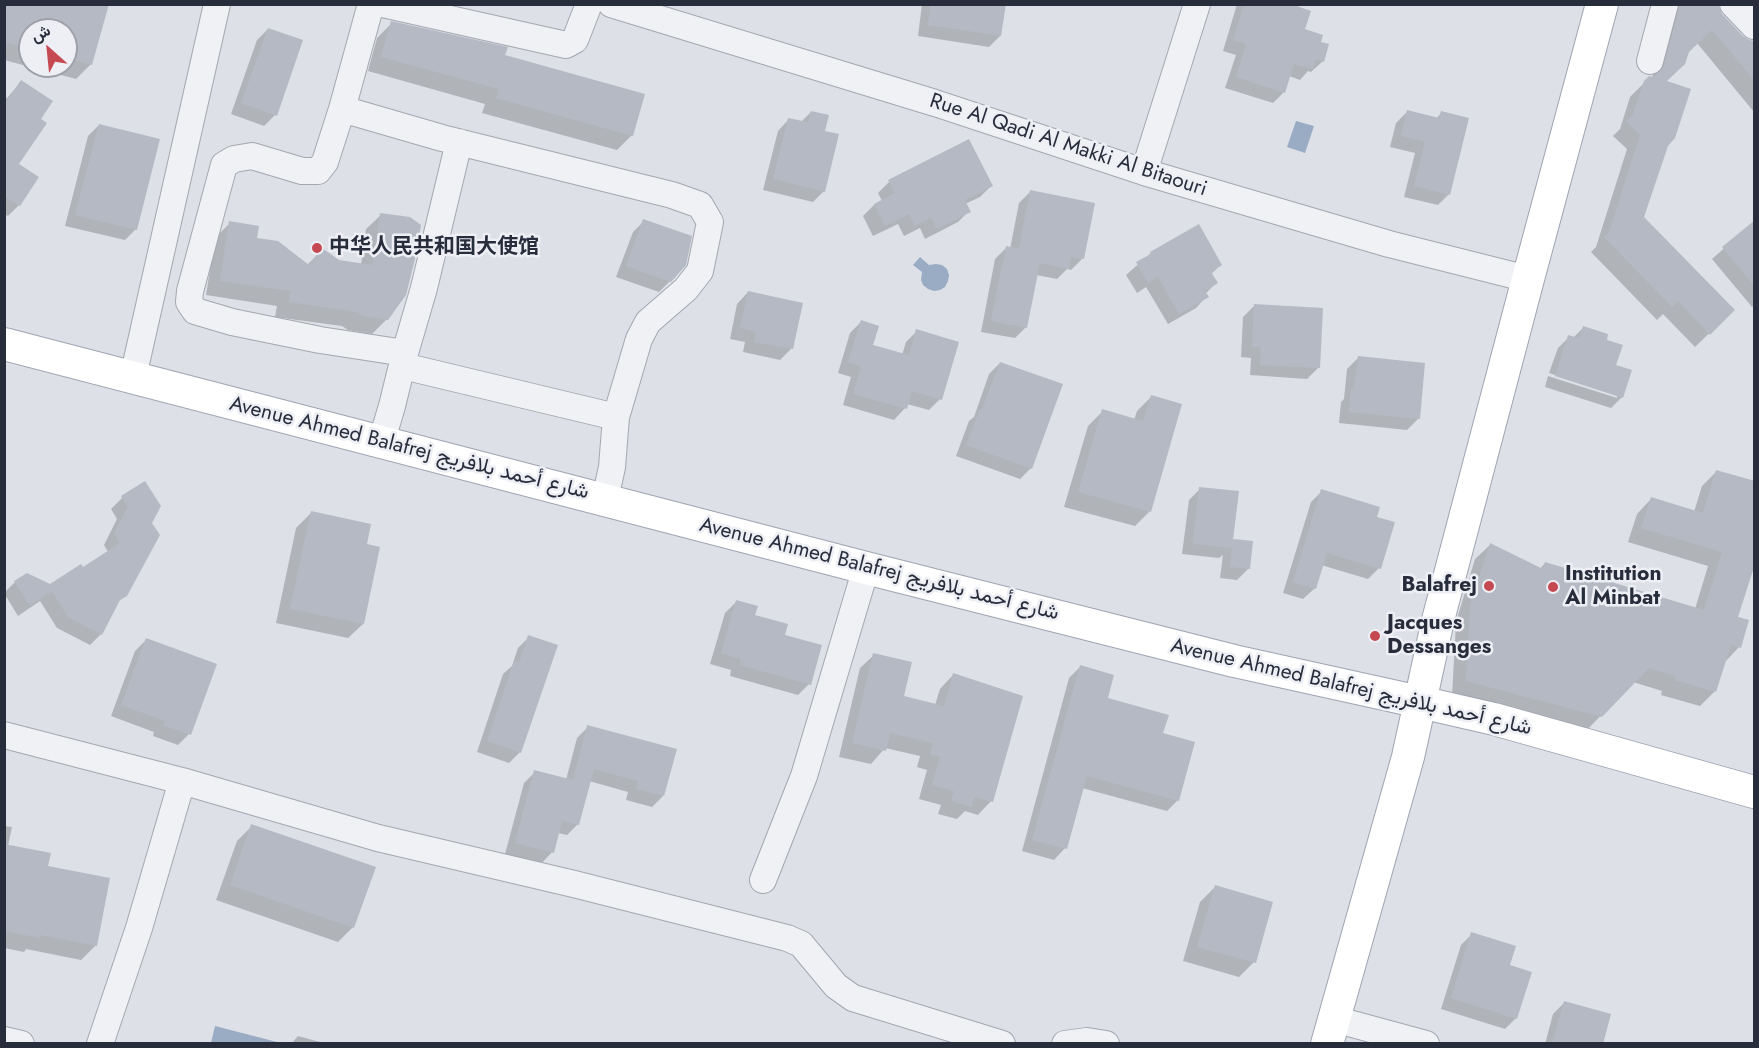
<!DOCTYPE html>
<html>
<head>
<meta charset="utf-8">
<style>
  body { margin:0 }
  #map { position:relative; width:1759px; height:1048px; overflow:hidden; background:#dde0e6; font-family:Jost,Vazirmatn,sans-serif }
  canvas { display:block }
  .frame { position:absolute; inset:0; border:6px solid #282d3c; pointer-events:none }
  .north { position:absolute; left:18px; top:18px; width:60px; height:60px; box-sizing:border-box; background:#edeff4; border:2px solid #9ea1aa; border-radius:50%; rotate:333deg; font-size:16px; font-weight:700; line-height:24px; text-align:center; color:#282d3c }
  .north::after { content:''; display:block; margin:auto; width:21px; height:27px; background:#c54950; clip-path:polygon(50% 0,100% 100%,50% 72%,0 100%) }
</style>
</head>
<body>
<div id="map">
<canvas width="1759" height="1048"></canvas>
<div class="frame"></div>
<div class="north">ش</div>
</div>
<script>
const g = document.querySelector('canvas').getContext('2d');
g.lineJoin = 'round';
function paint(path, color) { g.fillStyle = color; g.fill(path, 'evenodd'); }
const toPath = rows => new Path2D(rows.map(r => 'M' + r).join(''));
function stroke(path, color, width, dash) { g.strokeStyle = color; g.lineWidth = width; g.lineCap = dash ? 'butt' : 'round'; g.setLineDash(dash || []); g.stroke(path); }
function write(font, color, halo, rows, align = 'center') {
  g.font = font + ' Jost,Vazirmatn,"Noto Sans SC",sans-serif'; g.lineWidth = 5; g.setLineDash([]); g.textBaseline = 'middle'; g.strokeStyle = halo; g.fillStyle = color; for (const [text, x, y, turn = 0] of rows) {
    g.save(); g.translate(x, y); g.rotate((+turn || 0) * Math.PI / 180); g.textAlign = isNaN(turn) ? turn : align; if (halo) g.strokeText(text, 0, 0); g.fillText(text, 0, 0); g.restore();
  }
}
const water = toPath([
  [1296,121,1314,126,1305,153,1287,147],
  [920,257,929,265,936,264,942,265,947,269,949,275,948,281,945,287,940,290,934,291,928,289,923,285,921,280,922,272,913,265],
  [215,1026,277,1042,277,1043,211,1043]
]);
const shadow = toPath([
  [4,4,106,4,91,64,76,79,4,60],
  [30,30,66,30,66,66,30,66],
  [922,4,1005,4,1000,36,989,47,918,36],
  [1237,4,1286,4,1303,30,1320,43,1323,61,1311,72,1308,71,1300,80,1289,76,1284,92,1273,103,1225,88,1236,55,1223,51],
  [1667,4,1717,4,1721,15,1742,38,1754,42,1754,112,1697,43,1687,52,1664,82,1666,145,1642,217,1733,310,1695,347,1663,314,1657,320,1591,252,1596,247,1627,149,1613,136,1620,129,1630,97,1650,77,1652,78,1666,23],
  [392,23,504,56,632,135,617,150,482,113,485,104,368,71,377,38],
  [268,29,275,115,264,126,231,114,257,40],
  [21,82,39,119,17,164,19,205,8,216,4,214,4,97,7,98],
  [811,112,824,191,813,202,763,190,778,131,789,119,801,122],
  [1407,112,1436,119,1441,113,1449,194,1438,205,1404,197,1415,153,1390,147,1396,123],
  [99,125,136,229,125,240,65,226,88,136],
  [889,182,991,186,980,197,965,204,969,211,958,222,925,239,920,228,904,236,898,224,873,236,863,216,874,205,882,201,878,193],
  [1030,192,1082,259,1071,270,1067,269,1057,279,1036,275,1026,327,1015,338,981,332,995,259,1006,248,1010,249,1019,203],
  [381,215,387,319,372,334,348,330,342,326,275,317,277,306,206,295,215,238,230,223,255,240,307,265,322,250,339,262,361,265,366,229],
  [644,221,670,281,659,292,616,277,633,232],
  [1754,222,1754,305,1752,307,1712,259],
  [1151,253,1221,265,1211,274,1216,283,1205,294,1207,296,1196,308,1168,324,1146,287,1137,293,1126,275],
  [748,292,791,349,780,360,743,352,745,342,730,339,737,304],
  [1255,305,1318,368,1307,379,1250,375,1251,358,1241,357,1243,317],
  [861,322,871,346,902,355,906,342,917,331,940,399,929,410,907,404,905,408,894,420,843,405,851,377,838,373,850,333],
  [1583,328,1605,341,1614,366,1622,397,1611,408,1545,387,1548,376,1617,398,1617,395,1549,373,1558,348,1569,337,1573,338],
  [1358,358,1418,419,1407,430,1339,423,1341,402,1344,399,1347,369],
  [1000,363,1031,468,1020,479,956,456,969,421,974,417,989,374],
  [1151,397,1149,512,1135,526,1064,507,1088,426,1103,411,1134,420,1137,411],
  [1717,471,1739,647,1725,662,1715,691,1700,706,1661,695,1662,691,1633,682,1586,731,1452,696,1456,622,1475,559,1490,545,1540,569,1545,563,1695,609,1708,566,1628,542,1637,514,1651,499,1694,512,1702,486],
  [144,483,150,523,125,595,116,604,101,634,90,645,57,628,40,601,18,616,4,593,15,582,50,586,83,569,108,552,104,545,117,519,111,509,122,498],
  [1200,489,1231,544,1248,569,1237,580,1220,578,1223,555,1219,558,1182,554,1189,500],
  [1322,491,1375,518,1379,568,1368,579,1321,565,1315,588,1303,599,1283,593,1311,502],
  [311,513,365,545,363,624,348,638,276,623,296,528],
  [736,602,753,616,783,636,809,684,798,695,730,676,731,670,710,664,725,613],
  [529,637,520,752,509,763,477,752,503,674,512,666,518,648],
  [146,640,189,734,178,745,153,736,154,732,111,716,135,651],
  [874,655,902,698,935,705,940,689,953,675,991,801,978,815,965,811,957,819,938,814,941,805,919,799,927,770,917,767,920,756,885,748,871,764,839,757,860,668],
  [1080,667,1106,699,1162,734,1178,800,1167,811,1082,788,1065,848,1054,860,1022,851,1069,678],
  [588,727,663,796,652,807,626,800,628,792,589,781,578,824,567,835,558,833,552,852,541,864,505,854,524,783,535,772,566,780,577,738],
  [4,826,12,827,8,846,46,867,96,945,81,960,26,949,24,952,4,948],
  [252,826,353,927,338,942,216,900,237,841],
  [1215,887,1254,962,1239,977,1183,961,1200,902],
  [1472,934,1508,966,1516,1018,1505,1029,1441,1009,1461,945],
  [1564,1003,1601,1044,1545,1044,1553,1014],
  [298,1036,324,1043,291,1044]
]);
const building = toPath([
  [4,4,109,4,92,65,66,58,66,30,30,30,30,49,4,42],
  [931,4,1006,4,1001,36,928,25],
  [1244,4,1291,4,1311,11,1305,29,1323,35,1321,42,1329,44,1324,62,1316,59,1313,69,1294,64,1285,93,1236,77,1246,44,1233,40],
  [1680,4,1718,4,1722,14,1743,36,1749,40,1755,41,1755,81,1712,30,1689,52,1685,64,1667,81,1691,89,1675,138,1668,146,1644,217,1735,310,1710,335,1678,301,1672,307,1604,237,1609,232,1640,135,1626,121,1633,114,1644,81,1649,76,1653,77,1660,72,1664,65],
  [391,21,508,47,505,55,645,94,633,136,496,98,499,89,381,57],
  [268,28,303,40,277,116,241,103],
  [21,80,53,101,41,119,47,123,19,164,39,177,20,206,4,196,4,105],
  [1407,110,1439,118,1441,111,1469,118,1450,195,1414,186,1425,142,1401,136],
  [811,111,829,115,825,131,839,134,825,192,773,179,788,118,808,122],
  [99,124,160,139,137,230,75,215],
  [969,139,993,186,965,200,971,212,937,229,931,218,915,226,909,214,885,226,874,204,895,193,888,180],
  [1030,190,1095,203,1084,259,1071,257,1069,269,1040,263,1027,328,991,321,1006,246,1019,249],
  [380,213,410,217,421,225,415,259,406,295,388,320,363,316,357,312,289,302,291,291,220,281,229,221,259,226,257,238,278,241,309,265,322,248,339,260,372,265],
  [643,219,692,236,686,265,671,282,626,266],
  [1755,220,1755,287,1722,247],
  [1199,224,1222,265,1211,272,1218,283,1205,291,1209,297,1179,314,1158,277,1148,283,1136,262,1151,254,1150,252],
  [748,291,803,303,793,349,754,342,756,332,740,328],
  [1254,304,1323,308,1320,368,1260,365,1261,347,1252,347],
  [861,320,879,326,873,345,909,355,916,329,959,342,942,400,912,391,907,409,853,394,861,366,848,362],
  [1583,326,1608,334,1607,340,1623,345,1616,365,1632,370,1623,398,1555,376,1568,335,1579,338],
  [1358,356,1425,363,1420,419,1349,412,1351,389,1354,389],
  [1000,362,1063,384,1032,469,966,445,980,409,982,409],
  [1151,395,1182,404,1151,512,1078,492,1102,409,1143,421],
  [1716,470,1755,481,1755,564,1738,617,1749,620,1741,648,1731,645,1716,692,1675,680,1676,676,1649,668,1602,717,1466,681,1470,606,1490,543,1543,569,1545,562,1704,610,1722,552,1641,528,1651,497,1703,513],
  [145,481,161,506,152,523,160,535,127,596,120,600,102,635,68,617,52,591,30,606,14,581,27,573,50,584,81,564,83,567,120,543,114,533,128,507,121,496],
  [1199,487,1239,491,1232,548,1193,544],
  [1321,489,1380,507,1377,517,1395,522,1381,569,1327,553,1316,589,1293,582],
  [311,511,371,524,367,544,380,547,364,624,290,609],
  [1233,539,1253,541,1250,569,1230,567],
  [736,600,758,606,755,615,788,624,785,635,822,645,811,685,740,665,741,659,721,653],
  [528,635,558,645,521,753,487,741,514,661,519,663],
  [146,638,217,664,191,735,163,725,165,721,121,705],
  [873,653,912,662,904,696,944,706,953,673,1023,696,993,802,974,797,972,807,951,801,954,791,932,785,940,757,930,754,933,743,890,733,886,751,852,743],
  [1080,665,1114,675,1108,698,1169,715,1163,733,1195,742,1179,801,1087,776,1067,849,1032,840],
  [587,725,677,749,664,796,636,789,638,781,594,769,579,825,562,821,554,853,515,843,534,770,573,780],
  [251,824,376,867,354,928,230,885],
  [4,844,51,853,48,866,110,878,97,946,40,935,40,938,4,931],
  [1215,885,1273,902,1256,963,1197,947],
  [1471,932,1516,946,1510,965,1532,972,1517,1019,1451,998],
  [1564,1001,1611,1014,1603,1044,1552,1044]
]);
const minor = toPath([
  [371,4,342,109,325,162,318,171,302,171,252,156,234,159,224,165,190,291,189,302,195,311,232,322,320,340,405,353],
  [383,4,566,45,575,40,589,4],
  [611,4,935,103,1144,172,1389,244,1528,279],
  [1733,4,1754,26],
  [1650,61,1665,4],
  [342,109,442,138,672,195,700,205,710,222,700,271,686,289,648,322,639,339,616,417,612,467,605,499],
  [1144,172,1197,4],
  [403,366,616,417],
  [133,377,217,4],
  [381,443,392,406,405,353,424,288,459,142],
  [4,735,182,781,378,838,574,884,787,938,801,944,836,986,853,998,1002,1044],
  [763,880,804,776,866,568],
  [1334,1019,1426,1044],
  [4,1040,21,1044],
  [100,1044,139,928,182,781],
  [1065,1044,1087,1041,1106,1044]
]);
const major = toPath([
  [4,344,866,568,1234,661,1420,702,1494,719,1754,792],
  [1327,1044,1408,757,1438,620,1528,279,1602,4]
]);
const markers = [
  [317,248,6,"#c54950"],
  [1489,586,6,"#c54950"],
  [1553,587,6,"#c54950"],
  [1375,636,6,"#c54950"]
];
const streetNames = [
  ["Rue Al Qadi Al Makki Al Bitaouri",1068,146,18],
  ["Avenue Ahmed Balafrej شارع أحمد بلافريج",409,449,14],
  ["Avenue Ahmed Balafrej شارع أحمد بلافريج",879,570,14],
  ["Avenue Ahmed Balafrej شارع أحمد بلافريج",1351,688,13]
];
const poiNames = [
  ["中华人民共和国大使馆",329,248],
  ["Institution",1565,575],
  ["Al Minbat",1565,599],
  ["Balafrej",1477,586,"right"],
  ["Jacques",1387,624],
  ["Dessanges",1387,648]
];
paint(water, '#9aabc4');
paint(shadow, '#0003');
paint(building, '#b5b9c3');
stroke(minor, '#a3a7b0', 28);
stroke(major, '#9ea4b1', 34);
stroke(minor, '#f0f1f5', 26);
stroke(major, '#fff', 32);
for (const [x, y, r, color] of markers) { const dot = new Path2D(); dot.arc(x, y, r, 0, 2 * Math.PI); g.fillStyle = color; g.fill(dot); stroke(dot, '#edeff4', 2); }
write('21px', '#282d3c', '#edeff4', streetNames);
write('bold 21px', '#282d3c', '#edeff4', poiNames, 'left');
</script>
</body>
</html>
